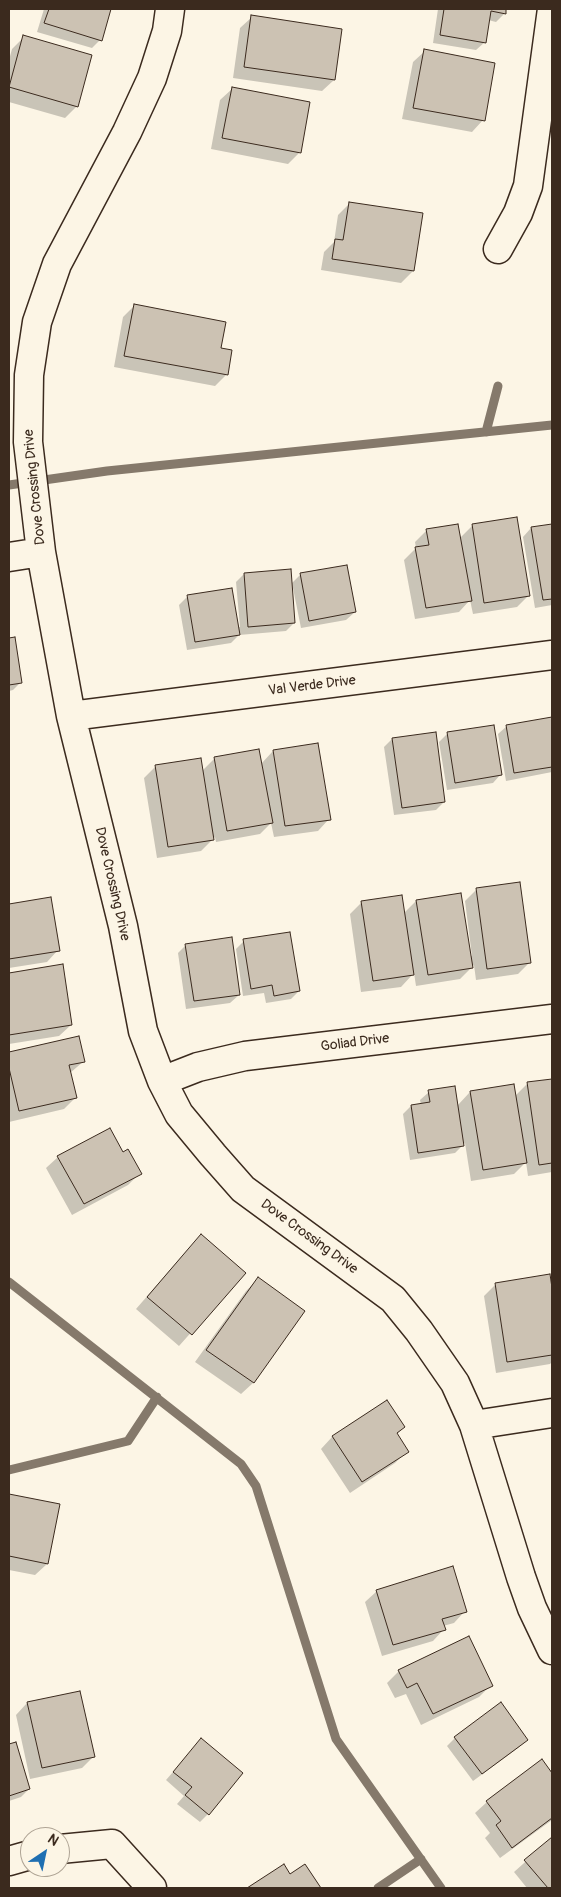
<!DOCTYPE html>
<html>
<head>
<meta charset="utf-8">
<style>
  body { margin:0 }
  #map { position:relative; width:561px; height:1897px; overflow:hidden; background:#fcf5e5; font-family:Pangolin,sans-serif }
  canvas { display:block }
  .frame { position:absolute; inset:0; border:10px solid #3b2a1e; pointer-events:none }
  .north { position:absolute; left:20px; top:1827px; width:50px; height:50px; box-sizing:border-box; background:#fcf5e5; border:1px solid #afa495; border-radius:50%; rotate:34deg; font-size:14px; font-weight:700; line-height:20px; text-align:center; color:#3b2a1e }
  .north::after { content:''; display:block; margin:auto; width:18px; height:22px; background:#1f6fb2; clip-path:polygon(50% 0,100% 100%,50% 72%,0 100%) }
</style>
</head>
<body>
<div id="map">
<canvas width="561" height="1897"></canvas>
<div class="frame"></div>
<div class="north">N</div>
</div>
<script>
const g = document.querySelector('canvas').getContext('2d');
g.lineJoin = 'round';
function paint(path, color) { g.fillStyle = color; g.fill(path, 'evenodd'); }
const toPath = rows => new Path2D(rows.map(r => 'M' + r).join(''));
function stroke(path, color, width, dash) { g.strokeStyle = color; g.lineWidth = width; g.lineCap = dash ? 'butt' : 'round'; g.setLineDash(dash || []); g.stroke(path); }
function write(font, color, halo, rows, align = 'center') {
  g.font = font + ' Pangolin,sans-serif'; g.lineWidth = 4; g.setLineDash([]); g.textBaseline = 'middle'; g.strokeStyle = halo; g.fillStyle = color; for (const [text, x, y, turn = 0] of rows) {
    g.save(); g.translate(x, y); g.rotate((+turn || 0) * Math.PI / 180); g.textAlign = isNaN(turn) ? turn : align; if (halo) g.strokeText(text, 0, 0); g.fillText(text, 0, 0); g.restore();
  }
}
const shadow = toPath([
  [44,9,110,9,100,40,92,48,37,32],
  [438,9,505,9,505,13,496,22,488,20,485,42,476,50,433,43],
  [252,17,334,80,322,91,233,78,240,28],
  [24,37,77,106,65,118,9,102,9,60,12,49],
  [425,51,483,120,472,132,402,119,413,62],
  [232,89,300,152,288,164,211,149,220,100],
  [350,203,421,214,413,271,401,283,321,270,324,252,334,242,338,215],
  [135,305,220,349,226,375,215,386,114,367,123,317],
  [516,518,529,595,517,607,473,614,470,600,459,612,415,619,404,560,416,548,415,542,427,530,460,538,472,526],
  [552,525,552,605,535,608,523,537,531,528],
  [244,574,294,623,286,631,239,635,231,643,187,650,179,605,187,597,231,589,238,627,240,627,236,582],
  [301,574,355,612,346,620,301,628,292,583],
  [14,638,21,682,13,690,9,691,9,639],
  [552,719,552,772,506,781,498,734,507,726],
  [448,733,501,774,493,783,447,790,439,742],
  [392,739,444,802,436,810,394,815,384,747],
  [273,751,329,819,318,831,274,837,271,823,260,834,216,842,215,837,201,851,157,858,144,778,155,767,202,771,215,758,261,764],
  [476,890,530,962,518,974,476,980,474,965,460,979,416,986,414,973,401,987,361,992,350,914,362,902,404,913,416,901,470,957,472,956,465,901],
  [50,899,58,950,47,962,9,968,9,905],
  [244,941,299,991,291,999,266,1003,264,993,243,996,236,949],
  [186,945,239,995,230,1003,186,1009,178,953],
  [62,966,71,1025,59,1036,9,1044,9,974],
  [78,1037,84,1061,70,1073,76,1097,64,1109,9,1122,9,1053],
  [552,1080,552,1172,528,1176,526,1162,514,1174,471,1181,465,1143,455,1153,410,1160,403,1114,411,1106,421,1105,420,1100,429,1092,457,1106,470,1092,515,1096,528,1083],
  [58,1157,140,1173,128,1185,72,1215,46,1168],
  [189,1248,244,1273,179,1346,136,1309],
  [552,1278,552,1362,550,1364,496,1373,484,1296,496,1284,550,1281],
  [258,1279,303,1311,253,1383,241,1394,195,1362,246,1291],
  [386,1401,404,1427,396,1435,407,1451,395,1463,350,1493,321,1449,332,1437],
  [9,1495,59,1505,47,1564,35,1575,9,1570],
  [377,1591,465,1611,454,1623,443,1626,444,1629,433,1641,382,1656,365,1602],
  [399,1671,491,1685,479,1697,421,1725,406,1694,395,1698,387,1683],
  [27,1703,94,1756,82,1768,30,1779,16,1715],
  [501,1704,527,1740,518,1748,473,1781,447,1746,455,1738],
  [201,1740,208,1814,200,1822,177,1804,184,1796,166,1780],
  [15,1744,29,1789,21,1797,9,1801,9,1746],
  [542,1761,552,1775,552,1820,500,1858,485,1838,490,1833,475,1813,487,1802],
  [552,1838,552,1888,527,1888,514,1872],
  [283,1866,290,1876,304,1866,319,1888,249,1888]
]);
const stream = toPath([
  [486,432,498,386],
  [9,485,107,471,552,425],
  [9,1282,241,1464,256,1486,336,1739,441,1888],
  [9,1470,128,1441,157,1397],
  [378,1888,421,1859]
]);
const building = toPath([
  [49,9,111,9,102,41,44,23,49,9],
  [444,9,506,9,506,14,491,11,486,43,440,35,444,9],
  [251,15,342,29,335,80,244,67,251,15],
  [23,35,92,55,78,107,9,87,23,35],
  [424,49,495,63,485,121,413,108,424,49],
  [232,87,310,102,301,153,222,138,232,87],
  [349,202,423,213,414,271,332,259,335,239,343,240,349,202],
  [134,304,226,322,221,348,232,350,228,375,124,356,134,304],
  [517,517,530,596,484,603,472,524,517,517],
  [458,524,472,601,426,608,415,547,429,545,426,529,458,524],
  [552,524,552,599,543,600,531,527,552,524],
  [347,565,356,612,309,621,300,573,347,565],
  [291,569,295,623,248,627,244,573,291,569],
  [232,588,240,635,195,642,187,595,232,588],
  [15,637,22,683,9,685,9,638,15,637],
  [552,717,552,767,514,773,506,725,552,717],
  [494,725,502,775,455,783,447,732,494,725],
  [436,732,445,802,402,808,392,738,436,732],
  [318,743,331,820,285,826,273,750,318,743],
  [259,749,273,823,227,831,214,757,259,749],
  [201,758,214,840,168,847,155,765,201,758],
  [520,882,531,963,487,969,476,888,520,882],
  [461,893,473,968,428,975,416,900,461,893],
  [402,895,414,975,373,981,361,901,402,895],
  [51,897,60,951,9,959,9,904,51,897],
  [290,932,300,991,274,996,272,985,251,989,243,939,290,932],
  [232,937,240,995,194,1001,185,944,232,937],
  [63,964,72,1025,9,1035,9,973,63,964],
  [79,1036,85,1062,69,1065,77,1098,19,1111,9,1068,9,1052,79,1036],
  [552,1079,552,1163,539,1165,527,1082,552,1079],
  [514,1084,527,1163,483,1170,470,1091,514,1084],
  [455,1086,464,1146,418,1153,411,1105,430,1102,428,1090,455,1086],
  [110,1128,123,1152,128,1149,142,1174,84,1204,57,1156,110,1128],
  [201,1234,246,1273,192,1335,147,1297,201,1234],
  [550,1274,552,1288,552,1355,507,1362,495,1283,550,1274],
  [258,1277,305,1311,254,1383,206,1350,258,1277],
  [387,1400,405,1427,397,1433,409,1452,362,1482,332,1436,387,1400],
  [9,1494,60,1504,48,1564,9,1556,9,1494],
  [453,1566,467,1612,442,1619,446,1630,393,1645,376,1590,453,1566],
  [469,1636,493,1686,433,1714,417,1683,407,1688,398,1670,469,1636],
  [80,1691,95,1757,42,1768,27,1702,80,1691],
  [501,1702,528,1740,482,1774,454,1737,501,1702],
  [201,1738,243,1773,209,1815,185,1795,192,1787,173,1772,201,1738],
  [16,1742,30,1789,9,1796,9,1744,16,1742],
  [542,1759,552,1773,552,1818,512,1848,496,1825,501,1821,486,1801,542,1759],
  [552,1837,552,1888,548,1888,524,1860,552,1837],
  [284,1864,290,1874,305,1864,321,1888,247,1888,284,1864]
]);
const minor = toPath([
  [170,9,167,31,152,78,127,132,57,264,37,322,29,375,28,442,41,552,71,716,123,926,143,1031,162,1081,179,1114,213,1155,243,1189,393,1299,419,1331,455,1383,474,1425,521,1577,532,1608,552,1650],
  [498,249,518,213,528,186,552,9],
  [9,557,41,552],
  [71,716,552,655],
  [162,1081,198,1067,245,1056,552,1019],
  [474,1425,552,1413],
  [60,1849,112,1844,152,1888],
  [9,1861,30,1855]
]);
const streetNames = [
  ["Dove Crossing Drive",35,487,-96],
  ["Val Verde Drive",312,686,-7],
  ["Dove Crossing Drive",112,884,77],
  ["Goliad Drive",355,1043,-7],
  ["Dove Crossing Drive",309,1237,36]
];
paint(shadow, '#0003');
stroke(stream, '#85796b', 9);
paint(building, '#ccc2b3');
stroke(building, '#3b2a1e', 1);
stroke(minor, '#3b2a1e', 31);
stroke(minor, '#fcf5e5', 28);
write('14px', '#3b2a1e', '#fcf5e5', streetNames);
</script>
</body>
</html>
